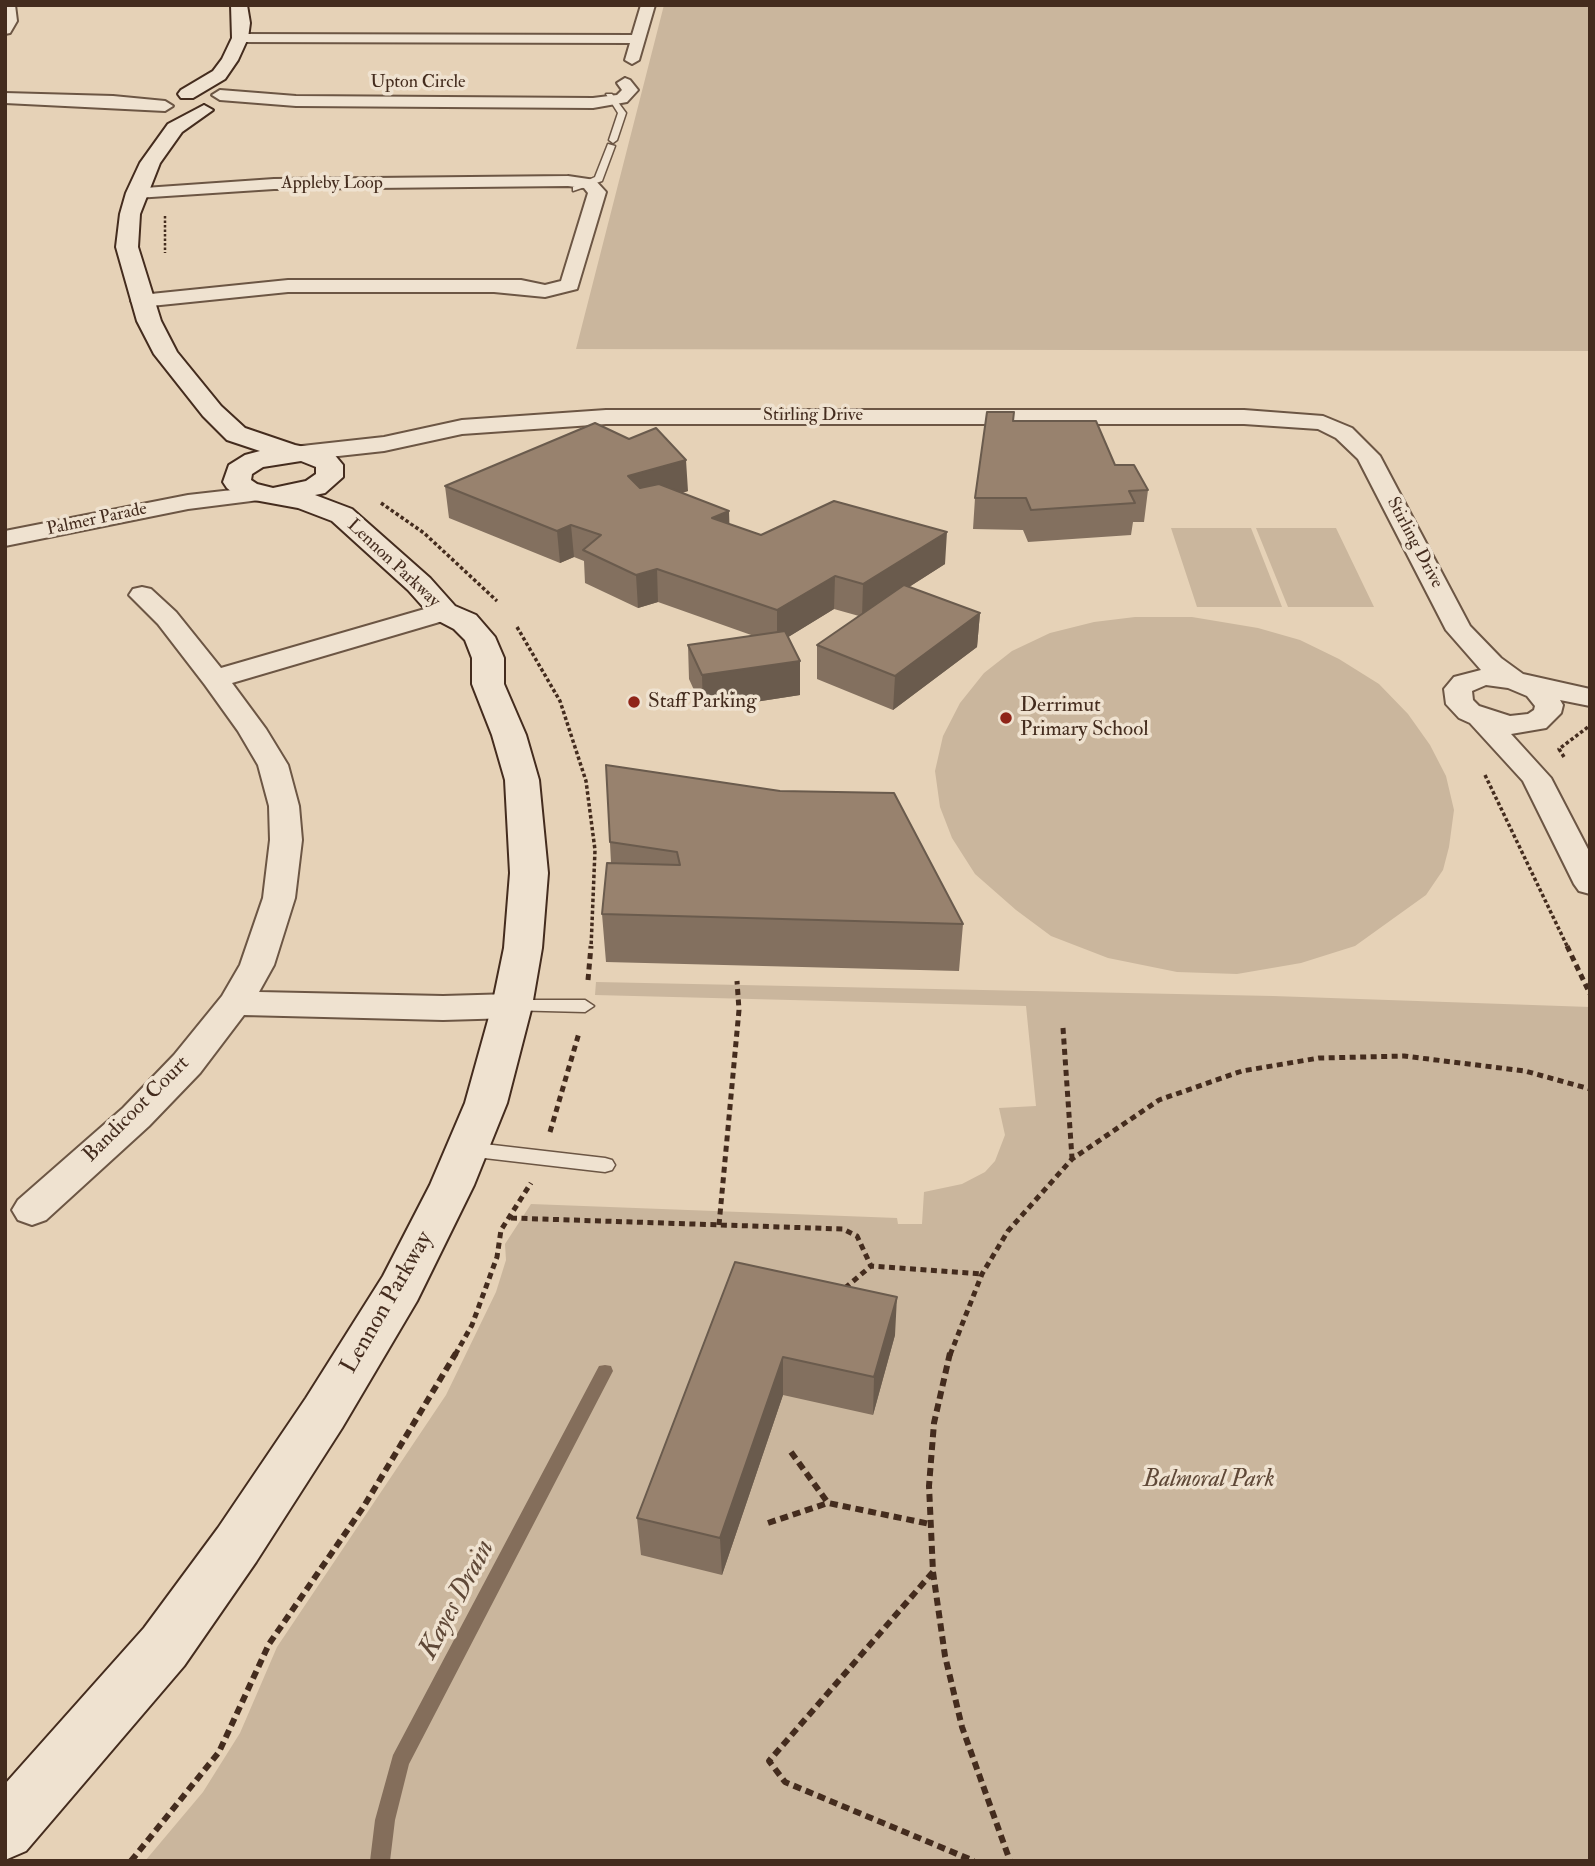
<!DOCTYPE html>
<html>
<head>
<meta charset="utf-8">
<style>
  body { margin:0 }
  #map { position:relative; width:1595px; height:1866px; overflow:hidden; background:#e6d2b7; font-family:"IM FELL Double Pica",serif }
  canvas { display:block }
  .frame { position:absolute; inset:0; border:7px solid #442c1e; pointer-events:none }
</style>
</head>
<body>
<div id="map">
<canvas width="1595" height="1866"></canvas>
<div class="frame"></div>
</div>
<script>
const g = document.querySelector('canvas').getContext('2d');
g.lineJoin = 'round';
function paint(path, color) { g.fillStyle = color; g.fill(path, 'evenodd'); }
const toPath = rows => new Path2D(rows.map(r => 'M' + r).join(''));
function stroke(path, color, width, dash) { g.strokeStyle = color; g.lineWidth = width; g.lineCap = dash ? 'butt' : 'round'; g.setLineDash(dash || []); g.stroke(path); }
function write(font, color, halo, rows, align = 'center') {
  g.font = font + ' "IM FELL Double Pica",serif'; g.lineWidth = 7; g.setLineDash([]); g.textBaseline = 'middle'; g.strokeStyle = halo; g.fillStyle = color; for (const [text, x, y, turn = 0] of rows) {
    g.save(); g.translate(x, y); g.rotate((+turn || 0) * Math.PI / 180); g.textAlign = isNaN(turn) ? turn : align; if (halo) g.strokeText(text, 0, 0); g.fillText(text, 0, 0); g.restore();
  }
}
const green = toPath([
  [664,5,1590,5,1590,351,576,349],
  [1171,528,1251,528,1282,607,1197,607],
  [1256,528,1336,528,1374,607,1288,607],
  [1135,617,1192,617,1258,628,1300,640,1339,659,1379,684,1408,714,1430,745,1446,776,1454,810,1449,847,1443,870,1426,895,1355,946,1301,963,1237,974,1177,972,1108,958,1051,936,1016,910,975,874,952,838,940,807,935,771,943,736,960,703,984,673,1012,651,1050,633,1094,622],
  [596,982,1273,996,1590,1007,1590,1861,145,1861,203,1792,240,1733,277,1647,446,1395,496,1292,506,1260,505,1244,531,1204,897,1218,898,1224,922,1224,924,1192,962,1184,985,1172,995,1161,1005,1135,999,1108,1036,1106,1026,1006,595,995]
]);
const stream = toPath([
  [605,1365,611,1366,613,1371,409,1764,395,1820,390,1861,370,1861,375,1820,393,1755,599,1366,605,1365]
]);
const pathFar3 = toPath([
  [165,216,165,253]
]);
const pathFar2 = toPath([
  [381,503,424,533,497,601],
  [517,627,560,701,586,781,595,850,591,948],
  [1564,757,1559,749,1588,727],
  [1485,775,1568,948]
]);
const pathFar1 = toPath([
  [1567,946,1590,994],
  [588,980,591,946],
  [1063,1028,1072,1158],
  [550,1132,579,1033],
  [511,1218,843,1229,857,1236,871,1266,982,1274],
  [719,1225,739,1010,737,981],
  [845,1288,871,1266],
  [455,1355,472,1325,497,1257,501,1230,531,1183],
  [950,1355,982,1274,1008,1231,1072,1159,1159,1100,1242,1071,1319,1058,1404,1056,1525,1071,1590,1089]
]);
const path = toPath([
  [950,1353,934,1423,929,1486,933,1572,945,1656,962,1727,1010,1861],
  [791,1452,828,1503,930,1524],
  [768,1523,828,1503],
  [933,1572,769,1761,785,1782,974,1861],
  [131,1861,219,1752,269,1644,364,1506,456,1353]
]);
const lane = toPath([
  [606,94,612,94,626,113,617,140,613,143,609,140,618,113,606,94],
  [608,144,615,146,602,181,573,191,573,187,595,177,608,144],
  [512,1000,585,1000,594,1006,585,1012,506,1010,503,1006,512,1000],
  [467,1142,605,1158,612,1160,615,1165,612,1170,605,1172,467,1156,460,1154,457,1149,460,1144,467,1142]
]);
const street = toPath([
  [5,5,15,5,17,21,10,33,5,34,5,5],
  [641,5,655,5,639,60,632,64,625,60,630,43,240,42,233,38,240,34,632,35,641,5],
  [625,78,630,80,638,90,627,102,593,108,296,106,220,100,212,95,220,90,296,96,593,98,617,95,622,90,617,83,625,78],
  [5,93,113,96,165,101,173,106,165,111,5,103,5,93],
  [568,176,595,180,606,192,577,289,545,297,494,292,288,292,141,307,131,301,141,295,288,280,521,280,545,285,561,281,588,193,584,188,568,186,274,189,136,198,127,193,130,189,274,179,568,176],
  [606,410,1244,410,1323,416,1352,428,1380,456,1470,626,1501,658,1523,674,1590,689,1590,706,1560,700,1563,705,1561,713,1546,728,1511,734,1551,778,1590,853,1590,894,1579,891,1574,884,1523,781,1470,723,1459,718,1446,704,1444,689,1454,677,1481,670,1446,630,1358,459,1336,438,1318,429,1244,424,606,424,462,434,384,451,302,460,294,458,290,453,294,448,302,446,384,437,462,420,606,410],
  [1486,685,1508,688,1527,696,1535,706,1534,710,1528,714,1510,716,1479,706,1473,700,1472,691,1486,685],
  [259,487,267,489,271,494,267,499,188,509,5,546,5,531,188,495,259,487],
  [142,587,151,589,176,612,221,668,435,606,453,606,457,612,453,618,232,683,266,729,288,765,299,806,302,840,295,898,274,965,259,992,443,996,512,994,524,998,529,1006,524,1014,512,1018,443,1020,244,1015,200,1073,149,1126,46,1220,32,1225,18,1220,12,1210,18,1200,123,1108,174,1055,222,996,240,965,263,898,270,840,269,806,258,765,238,731,205,685,158,624,129,595,133,589,142,587]
]);
const secondary = toPath([
  [231,5,247,5,250,23,248,38,238,60,225,79,193,98,181,98,178,94,181,90,213,71,222,59,232,38,231,5],
  [204,105,213,110,182,132,160,163,140,214,138,247,161,321,177,352,221,406,245,428,295,445,333,453,343,465,343,477,325,493,315,495,352,509,430,578,455,606,476,615,495,637,504,658,504,684,526,735,539,780,548,873,542,948,532,1006,507,1103,474,1185,417,1301,342,1428,256,1562,184,1666,26,1851,5,1860,5,1784,144,1628,218,1528,306,1398,383,1276,430,1185,465,1103,492,1006,504,948,510,873,505,780,492,735,472,684,472,658,465,640,454,629,433,618,408,590,332,521,298,508,238,497,227,488,223,482,229,465,245,455,260,451,227,440,203,416,154,354,137,321,116,247,120,214,126,193,140,163,168,124,204,105],
  [301,461,316,467,316,474,306,481,273,488,257,484,251,480,252,474,263,467,301,461]
]);
const wall = toPath([
  [1013,421,1115,465,1148,490,1144,522,1133,522,1131,535,1028,542,1023,530,973,529,975,498],
  [445,486,688,491,682,493,729,524,761,535,945,564,909,587,980,613,977,647,893,710,817,679,817,645,859,616,834,609,788,637,800,695,703,710,689,679,688,645,754,636,658,602,638,608,585,583,584,561,574,557,560,563,449,518],
  [606,765,963,924,959,971,606,962,602,914,611,863],
  [735,1262,895,1335,873,1415,783,1395,722,1575,641,1555,637,1518]
]);
const shadedWall = toPath([
  [686,460,688,491,630,508,628,476],
  [729,511,730,543,712,518],
  [571,525,574,557,560,563,557,531],
  [947,532,945,564,862,617,863,584],
  [657,569,658,602,638,608,636,575],
  [835,576,834,609,777,644,777,610],
  [980,613,977,647,893,710,895,676],
  [800,661,800,695,703,710,702,675],
  [897,1297,895,1335,873,1415,874,1377],
  [783,1357,783,1395,722,1575,720,1538]
]);
const building = toPath([
  [987,412,1014,412,1013,421,1096,421,1115,465,1134,465,1148,490,1129,491,1135,503,1031,510,1026,498,975,498,987,412],
  [595,423,629,439,656,428,686,460,628,476,640,488,659,484,729,511,712,518,761,535,834,501,947,532,863,584,835,576,777,610,657,569,636,575,583,550,601,535,571,525,557,531,445,486,595,423],
  [904,585,980,613,895,676,817,645,904,585],
  [785,631,800,661,702,675,688,645,785,631],
  [606,765,780,791,894,793,963,924,602,914,607,863,680,865,677,852,610,842,606,765],
  [735,1262,897,1297,874,1377,783,1357,720,1538,637,1518,735,1262]
]);
const markers = [
  [634,702,7,"#8f2418"],
  [1006,718,7,"#8f2418"]
];
const farStreetnames = [
  ["Upton Circle",418,83],
  ["Appleby Loop",332,184],
  ["Stirling Drive",813,416],
  ["Palmer Parade",97,520,-12],
  ["Stirling Drive",1414,543,62],
  ["Lennon Parkway",393,564,43]
];
const poiNames = [
  ["Staff Parking",648,702],
  ["Derrimut",1020,706],
  ["Primary School",1020,730]
];
const streetNames = [
  ["Bandicoot Court",137,1110,-45]
];
const nearStreetnames = [
  ["Lennon Parkway",388,1303,-60]
];
const nearParknames = [
  ["Balmoral Park",1209,1481]
];
const nearWaternames = [
  ["Kayes Drain",458,1600,-62]
];
paint(green, '#cab69d');
paint(stream, '#846e5b');
stroke(lane, '#6c5644', 3);
stroke(street, '#6c5644', 4);
stroke(secondary, '#442c1e', 4);
stroke(pathFar3, '#442c1e', 2.5, [2.5, 2]);
stroke(pathFar2, '#442c1e', 3.5, [3.5, 2.5]);
stroke(pathFar1, '#442c1e', 5, [6, 4.5]);
stroke(path, '#442c1e', 6, [8, 5]);
paint(lane, '#efe2d0');
paint(street, '#efe2d0');
paint(secondary, '#efe2d0');
paint(wall, '#83705f');
paint(shadedWall, '#6a5b4d');
paint(building, '#98826e');
stroke(building, '#6a5b4d', 2);
for (const [x, y, r, color] of markers) { const dot = new Path2D(); dot.arc(x, y, r, 0, 2 * Math.PI); g.fillStyle = color; g.fill(dot); stroke(dot, '#efe2d0', 2.5); }
write('18px', '#442c1e', '#efe2d0', farStreetnames);
write('21px', '#442c1e', '#efe2d0', poiNames, 'left');
write('21px', '#442c1e', '#efe2d0', streetNames);
write('24px', '#442c1e', '#efe2d0', nearStreetnames);
write('italic 24px', '#5f4837', '#efe2d0', nearParknames);
write('italic 28px', '#5f4837', '#efe2d0', nearWaternames);
</script>
</body>
</html>
